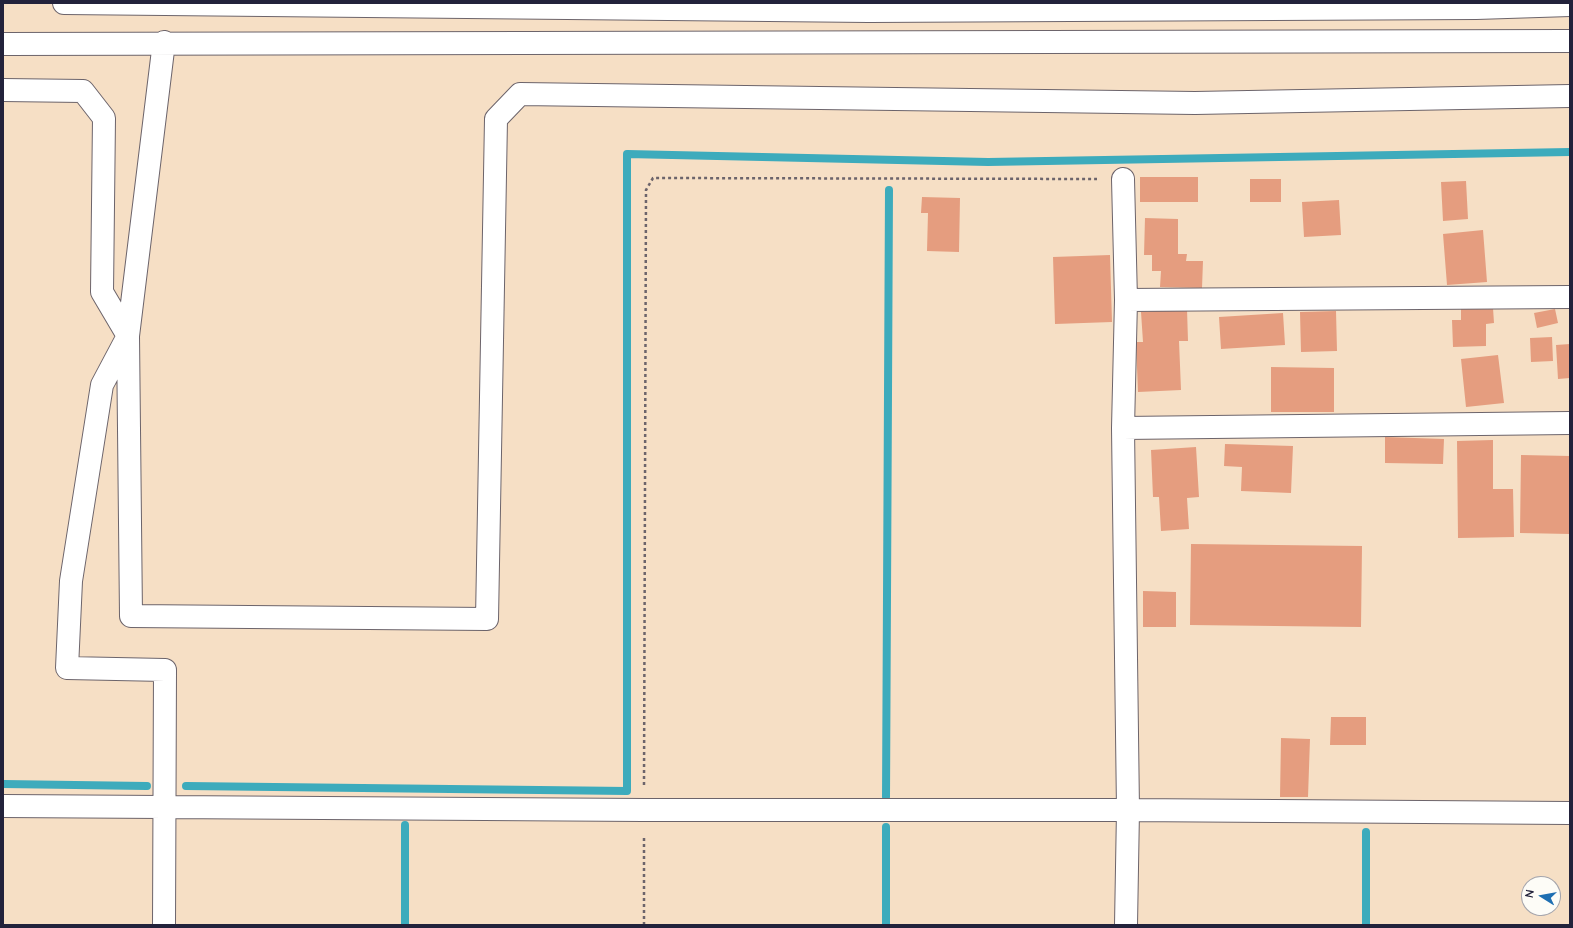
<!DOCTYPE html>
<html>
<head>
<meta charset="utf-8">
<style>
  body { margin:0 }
  #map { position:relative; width:1573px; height:928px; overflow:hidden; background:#f6dfc5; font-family:"Architects Daughter",sans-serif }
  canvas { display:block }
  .frame { position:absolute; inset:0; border:4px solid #22223b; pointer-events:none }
  .north { position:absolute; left:1521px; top:876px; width:40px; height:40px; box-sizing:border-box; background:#fdfcf7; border:1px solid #a5a5ac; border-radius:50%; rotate:281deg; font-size:11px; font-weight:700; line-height:16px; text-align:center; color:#22223b }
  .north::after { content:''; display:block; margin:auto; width:14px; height:18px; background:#1f6fb2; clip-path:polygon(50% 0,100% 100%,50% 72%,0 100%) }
</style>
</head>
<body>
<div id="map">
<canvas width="1573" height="928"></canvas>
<div class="frame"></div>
<div class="north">N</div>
</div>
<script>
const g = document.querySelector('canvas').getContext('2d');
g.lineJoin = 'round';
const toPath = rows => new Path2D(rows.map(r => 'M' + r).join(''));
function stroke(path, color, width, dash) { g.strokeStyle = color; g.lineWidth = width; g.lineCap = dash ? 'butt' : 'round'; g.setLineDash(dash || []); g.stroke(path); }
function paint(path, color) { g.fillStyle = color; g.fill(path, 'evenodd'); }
const stream = toPath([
  [3,784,147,786],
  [186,786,627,791,627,154,988,162,1570,152],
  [886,797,889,190],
  [405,925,405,825],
  [886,925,886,827],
  [1366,925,1366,832]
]);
const building = toPath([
  [1140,177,1198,177,1198,202,1140,202],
  [1250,179,1281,179,1281,202,1250,202],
  [1466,181,1468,219,1443,221,1441,182],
  [922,197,960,198,959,252,927,251,928,213,921,213],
  [1339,200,1341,235,1304,237,1302,202],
  [1145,218,1178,219,1178,254,1187,254,1186,261,1203,261,1202,288,1160,287,1161,271,1152,271,1152,255,1144,255],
  [1483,230,1487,282,1447,285,1443,234],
  [1110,255,1112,322,1055,324,1053,257],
  [1493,308,1494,323,1486,324,1486,346,1453,347,1452,320,1461,320,1461,309],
  [1187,309,1188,341,1179,341,1181,390,1138,392,1136,342,1143,342,1141,312],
  [1555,309,1558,323,1537,328,1534,313],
  [1336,311,1337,351,1301,352,1300,312],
  [1283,313,1285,345,1221,349,1219,317],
  [1552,337,1553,361,1531,362,1530,338],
  [1570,344,1570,378,1558,379,1556,345],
  [1498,355,1504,403,1466,407,1461,359],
  [1271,367,1334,368,1334,412,1271,412],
  [1385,437,1444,439,1443,464,1385,463],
  [1493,440,1493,489,1513,489,1514,537,1458,538,1457,441],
  [1225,444,1293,446,1291,493,1241,491,1242,467,1224,466],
  [1196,447,1199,497,1187,498,1189,529,1161,531,1159,497,1153,497,1151,450],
  [1521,455,1570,456,1570,534,1520,533],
  [1191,544,1362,546,1361,627,1190,625],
  [1143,591,1176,592,1176,627,1143,627],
  [1331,717,1366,717,1366,745,1330,745],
  [1281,738,1310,739,1308,797,1280,797]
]);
const path = toPath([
  [644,785,646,190,653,178,1097,179],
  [644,925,644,836]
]);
const minor = toPath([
  [64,3,869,11,1476,8,1570,5],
  [164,42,128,336,131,616,487,619,496,119,520,94,1195,103,1570,96],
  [3,44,1570,41],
  [3,90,83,91,104,118,102,292,128,336,102,385,71,581,67,668,165,670,164,925],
  [1123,179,1126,300,1123,428,1128,810,1126,925],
  [1126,300,1570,297],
  [1123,428,1570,423],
  [3,806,644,810,1128,810,1570,813]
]);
stroke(stream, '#3dabbc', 8);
paint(building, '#e59d7f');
stroke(minor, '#6c646b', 24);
stroke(path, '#6c646b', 2.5, [3, 3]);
stroke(minor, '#fff', 22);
</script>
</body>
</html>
